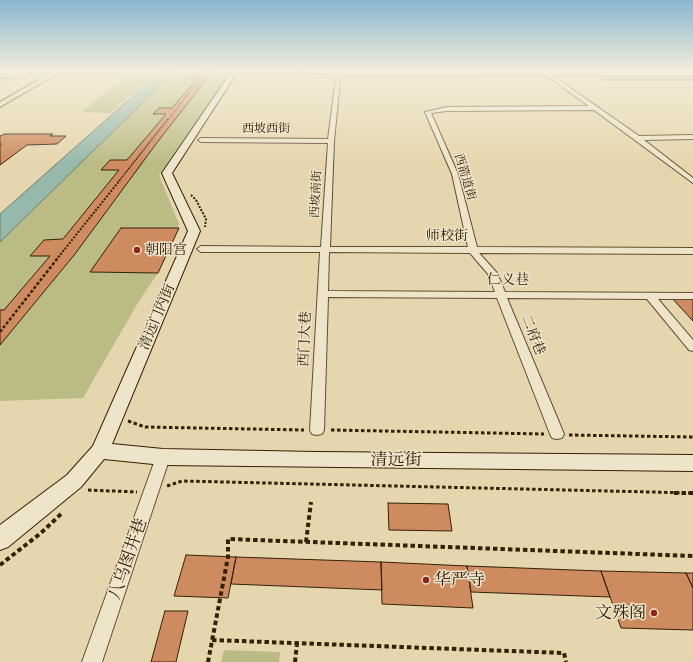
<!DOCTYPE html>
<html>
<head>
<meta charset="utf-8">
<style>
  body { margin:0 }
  canvas { display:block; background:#e5d6ad }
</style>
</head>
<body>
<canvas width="693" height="662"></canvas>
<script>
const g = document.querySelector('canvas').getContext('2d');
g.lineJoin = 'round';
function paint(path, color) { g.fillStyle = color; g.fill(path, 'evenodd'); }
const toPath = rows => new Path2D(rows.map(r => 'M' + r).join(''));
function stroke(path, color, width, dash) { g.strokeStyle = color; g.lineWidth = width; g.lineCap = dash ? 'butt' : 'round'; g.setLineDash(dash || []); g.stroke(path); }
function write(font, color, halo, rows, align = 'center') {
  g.font = font + ' "Libre Caslon Text","Noto Serif SC",serif'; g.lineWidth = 3; g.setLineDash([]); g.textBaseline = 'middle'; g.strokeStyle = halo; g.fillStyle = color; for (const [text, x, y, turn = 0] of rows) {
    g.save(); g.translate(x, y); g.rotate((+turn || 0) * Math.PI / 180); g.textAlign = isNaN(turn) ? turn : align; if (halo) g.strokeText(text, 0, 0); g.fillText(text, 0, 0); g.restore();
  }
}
const green = toPath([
  [0,71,28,71,0,86],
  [71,71,159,71,110,113,82,112,123,78,61,78],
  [175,71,232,71,159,175,179,224,158,273,139,301,83,398,0,401,0,242],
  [224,650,280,652,279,662,221,662]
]);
const water = toPath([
  [175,71,0,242,0,214,160,72,175,71]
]);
const building = toPath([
  [204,71,213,71,156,144,75,254,0,345,0,310,4,310,50,256,30,256,44,240,63,239,119,170,101,170,110,160,127,160,166,114,153,114,159,108,172,108,198,78,187,78,191,74,201,74,204,71],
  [599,76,693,76,693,80,604,80,599,76],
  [5,134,53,134,50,136,66,136,57,144,27,145,0,165,0,146,2,144,0,144,0,136,5,134],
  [121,228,179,228,158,273,90,272,121,228],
  [670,296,693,296,693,321,670,296],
  [388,503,448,504,452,531,389,530,388,503],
  [186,555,236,557,228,598,174,596,186,555],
  [236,557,381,562,382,590,231,584,236,557],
  [381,562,467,566,473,608,382,604,381,562],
  [467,566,601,571,610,597,471,592,467,566],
  [601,571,686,573,693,588,693,630,621,628,601,571],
  [686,573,693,573,693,588,686,573],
  [165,611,188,611,176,662,151,662,165,611]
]);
const pathFar5 = toPath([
  [0,78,28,78],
  [168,120,206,71]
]);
const pathFar4 = toPath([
  [119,181,168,119]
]);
const pathFar3 = toPath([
  [191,195,196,200,206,219,205,227],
  [56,260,120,180]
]);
const pathFar2 = toPath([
  [0,332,57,259]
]);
const pathFar1 = toPath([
  [128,421,145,427,304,430],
  [331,430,544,434],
  [569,435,693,437],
  [167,486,182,481,693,493],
  [88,490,137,492]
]);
const path = toPath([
  [674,493,693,493],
  [306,542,311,502],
  [0,565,41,533,61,514],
  [212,640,564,653,566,662],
  [208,662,228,557,228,539,693,556],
  [295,662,297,644]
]);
const street = toPath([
  [337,71,341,71,334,141,330,247,468,247,452,174,425,112,447,107,589,106,540,71,546,71,639,136,693,135,693,139,644,140,693,178,693,183,594,110,447,111,431,113,458,174,477,247,693,248,693,254,479,253,497,273,505,292,693,293,693,299,658,299,693,340,693,351,689,350,647,299,507,298,564,434,562,438,557,439,552,438,550,434,497,298,328,297,324,430,322,434,317,435,312,434,310,430,320,252,201,252,197,249,201,246,321,247,328,143,201,142,198,140,201,138,328,139,337,71],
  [329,252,470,253,488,274,495,292,328,291,329,252],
  [163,451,168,453,170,457,102,662,82,662,156,457,158,453,163,451]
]);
const secondary = toPath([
  [232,71,238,71,172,173,200,231,112,444,163,449,316,452,693,455,693,471,163,465,104,459,81,487,8,547,0,550,0,525,67,475,93,446,188,231,162,173,232,71],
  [297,71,693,71,693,75,344,76,297,71]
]);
const primary = toPath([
  [53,71,62,71,0,107,0,102,53,71]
]);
const markers = [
  [137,250,4,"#8f2418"],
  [426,580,4,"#8f2418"],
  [654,613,4,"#8f2418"]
];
const farStreetnames = [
  ["西坡西街",266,129],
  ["西箭道街",465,177,73],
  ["西坡南街",316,194,-87]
];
const streetNames = [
  ["师校街",447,236],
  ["仁义巷",508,280],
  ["清远门内街",157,317,-67],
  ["二府巷",533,335,68],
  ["西门大巷",305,339,-88]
];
const poiNames = [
  ["朝阳宫",145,250]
];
const nearStreetnames = [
  ["清远街",396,460],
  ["八乌图井巷",128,559,-71]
];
const nearPoinames = [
  ["华严寺",434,580],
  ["文殊阁",646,613,"right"]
];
paint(green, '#bbbc85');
paint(water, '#96b9ac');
stroke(water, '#6f7c6a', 1);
paint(building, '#ce8b5f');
stroke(building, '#352008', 1);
stroke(street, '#614e31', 2);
stroke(secondary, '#352008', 2);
stroke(primary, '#352008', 2);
stroke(pathFar5, '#352008', 1, [1.5, 1]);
stroke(pathFar4, '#352008', 1.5, [1.5, 1]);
stroke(pathFar3, '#352008', 2, [2, 1.5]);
stroke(pathFar2, '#352008', 2.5, [3, 2]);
stroke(pathFar1, '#352008', 3, [3.5, 2.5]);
stroke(path, '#352008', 4, [4.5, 3]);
paint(street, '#eee4ca');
paint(secondary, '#eee4ca');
paint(primary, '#e5d6ad');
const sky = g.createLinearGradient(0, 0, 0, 164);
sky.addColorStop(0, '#87b6d0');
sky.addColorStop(0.43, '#f3edda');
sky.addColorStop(1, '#f3edda00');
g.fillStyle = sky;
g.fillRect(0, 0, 693, 164);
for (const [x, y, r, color] of markers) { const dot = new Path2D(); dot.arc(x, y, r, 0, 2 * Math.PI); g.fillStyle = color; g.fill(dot); stroke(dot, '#eee4ca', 1.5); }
write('12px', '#352008', '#eee4ca', farStreetnames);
write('14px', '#352008', '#eee4ca', streetNames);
write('14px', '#352008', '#eee4ca', poiNames, 'left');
write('17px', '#352008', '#eee4ca', nearStreetnames);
write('17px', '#352008', '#eee4ca', nearPoinames, 'left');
</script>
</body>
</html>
